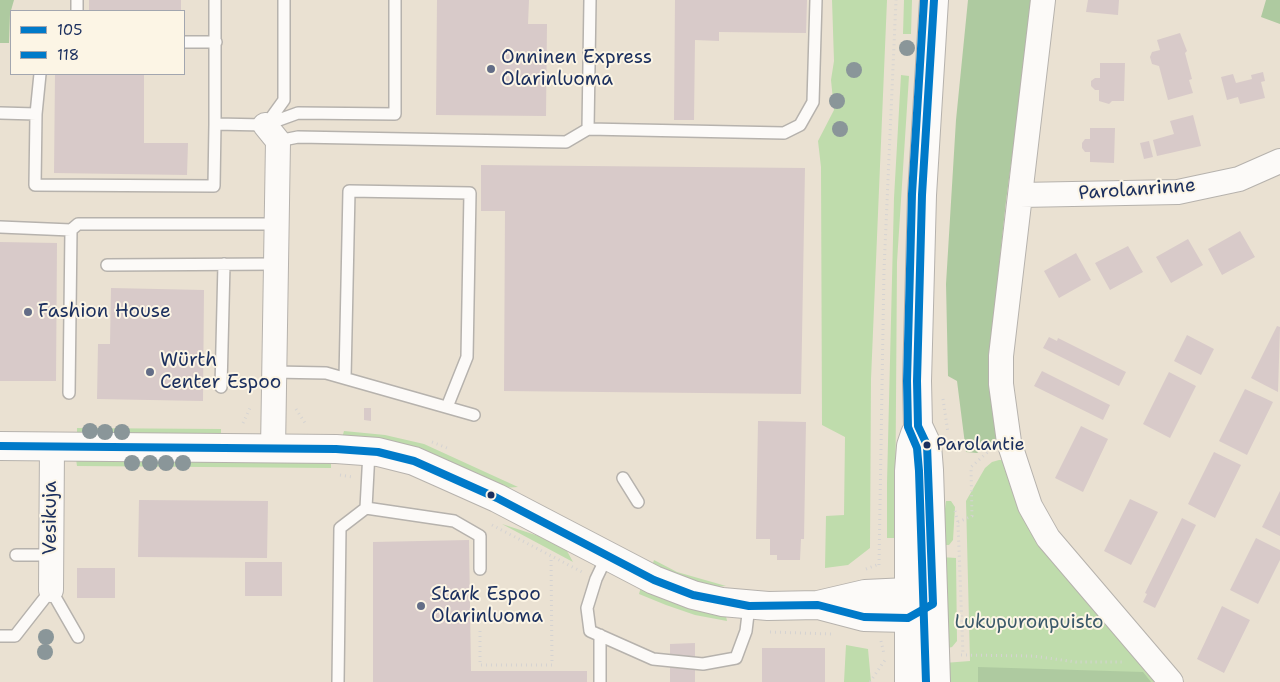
<!DOCTYPE html>
<html>
<head>
<meta charset="utf-8">
<style>
  body { margin:0 }
  #map { position:relative; width:1280px; height:682px; overflow:hidden; background:#eae1d2; font-family:"Shantell Sans",sans-serif }
  canvas { display:block }
  .legend { position:absolute; left:10px; top:10px; width:175px; height:65px; box-sizing:border-box; background:#fcf5e5; border:1px solid #a2a6af; margin:0; padding:6px 9px; list-style:none; font-size:15px; color:#1b2f5e }
  .legend li { display:flex; align-items:center; gap:10px; height:25px }
  .legend b { width:25px; border:1px solid #a2a6af }
</style>
</head>
<body>
<div id="map">
<canvas width="1280" height="682"></canvas>
<ul class="legend">
<li><b style="height:6px;background:#007ac9"></b>105</li>
<li><b style="height:6px;background:#007ac9"></b>118</li>
</ul>
</div>
<script>
const g = document.querySelector('canvas').getContext('2d');
g.lineJoin = 'round';
function paint(path, color) { g.fillStyle = color; g.fill(path, 'evenodd'); }
const toPath = rows => new Path2D(rows.map(r => 'M' + r).join(''));
function stroke(path, color, width, dash) { g.strokeStyle = color; g.lineWidth = width; g.lineCap = dash ? 'butt' : 'round'; g.setLineDash(dash || []); g.stroke(path); }
function write(font, color, halo, rows, align = 'center') {
  g.font = font + ' "Shantell Sans",sans-serif'; g.lineWidth = 4; g.setLineDash([]); g.textBaseline = 'middle'; g.strokeStyle = halo; g.fillStyle = color; for (const [text, x, y, turn = 0] of rows) {
    g.save(); g.translate(x, y); g.rotate((+turn || 0) * Math.PI / 180); g.textAlign = isNaN(turn) ? turn : align; if (halo) g.strokeText(text, 0, 0); g.fillText(text, 0, 0); g.restore();
  }
}
const green = toPath([
  [832,0,887,0,871,379,870,548,848,565,825,568,826,516,844,515,845,437,822,425,821,167,818,141,834,110,831,80,834,61],
  [904,0,912,0,911,34,903,34],
  [901,75,909,76,897,262,895,538,887,538,887,483,894,198],
  [77,428,221,429,221,434,77,433],
  [344,431,385,435,424,444,518,487,503,488,342,438],
  [76,459,331,461,331,468,77,466],
  [999,460,1006,460,1163,682,945,682,944,663,970,661,966,501,985,468,992,462],
  [946,501,951,501,955,507,953,540,949,545,940,545],
  [502,524,554,541,567,551,573,562],
  [941,557,956,558,957,641,952,647,944,649],
  [654,560,677,572,726,586,712,587,684,580,653,563],
  [641,587,683,605,726,616,727,621,695,615,666,605,639,594],
  [846,645,868,649,871,682,844,682]
]);
const forest = toPath([
  [0,0,14,0,10,14,9,43,0,43],
  [968,0,1033,0,1006,201,990,351,997,439,977,453,966,452,957,381,948,376,946,284,956,120],
  [1266,0,1280,0,1280,24,1261,17],
  [978,667,1143,672,1151,682,978,682]
]);
const building = toPath([
  [89,0,181,0,181,11,89,11],
  [437,0,529,0,528,24,547,24,546,116,436,115],
  [675,0,807,0,806,33,719,32,719,41,695,40,694,120,674,120],
  [1088,0,1119,0,1118,15,1086,12],
  [1180,33,1187,51,1185,53,1192,79,1189,80,1193,93,1168,100,1159,66,1152,64,1150,57,1152,52,1160,50,1157,40],
  [1100,63,1125,63,1124,101,1112,101,1109,104,1099,101,1099,90,1095,90,1091,86,1091,81,1095,78,1100,78],
  [1263,72,1265,81,1261,82,1265,98,1240,104,1238,97,1227,100,1221,77,1233,74,1236,83,1252,79,1251,75],
  [55,74,144,74,144,143,188,143,187,175,54,173],
  [1193,115,1201,146,1157,156,1153,140,1174,134,1170,121],
  [1090,128,1115,128,1114,163,1090,162,1090,152,1085,152,1082,148,1082,143,1085,139,1090,139],
  [1149,141,1153,157,1144,159,1140,143],
  [481,165,805,168,801,394,504,391,505,211,481,211],
  [1240,231,1255,257,1222,275,1208,249],
  [1188,239,1203,265,1171,283,1156,257],
  [0,242,57,243,56,381,0,381],
  [1128,246,1143,272,1110,290,1095,263],
  [1076,253,1091,280,1059,298,1044,271],
  [111,288,204,290,203,401,97,399,98,344,110,344],
  [1277,326,1280,327,1278,392,1251,378],
  [1187,335,1214,349,1201,375,1174,361],
  [1049,337,1057,341,1058,338,1126,372,1119,386,1043,348],
  [1042,371,1110,405,1103,420,1034,386],
  [1169,372,1196,386,1170,438,1143,424],
  [1245,389,1273,402,1247,455,1219,441],
  [364,408,371,408,371,421,364,420],
  [758,421,806,422,804,539,801,539,800,560,777,560,777,555,770,555,770,539,756,539],
  [1081,426,1108,439,1083,492,1055,478],
  [1214,452,1241,465,1215,518,1188,504],
  [1280,491,1280,536,1262,527],
  [1130,499,1158,512,1131,565,1104,551],
  [139,500,268,501,267,558,138,557],
  [1182,518,1196,525,1155,608,1143,602,1147,594,1145,593],
  [1256,538,1280,550,1280,560,1258,604,1230,590],
  [469,540,471,671,587,671,587,682,373,682,373,542],
  [245,562,282,562,282,596,245,596],
  [77,568,115,568,115,598,77,598],
  [1222,606,1250,620,1224,673,1197,659],
  [695,643,695,682,670,682,670,644],
  [762,648,825,648,825,682,762,682]
]);
const path = toPath([
  [943,399,948,433],
  [296,409,305,423],
  [243,423,251,406],
  [432,442,447,448],
  [340,475,353,477],
  [955,511,958,522,963,655],
  [958,522,972,516,971,467,990,450],
  [492,525,582,572],
  [879,565,884,270,896,0],
  [866,569,879,564],
  [480,631,480,665,552,665,551,556],
  [770,632,831,634],
  [881,641,884,654],
  [961,655,1033,656,1076,662,1125,662],
  [870,682,885,660]
]);
const service = toPath([
  [215,0,215,124,265,125,298,113,395,114,395,0],
  [77,11,77,0],
  [184,42,216,42],
  [0,113,36,114,35,185,214,186,215,124],
  [36,114,40,74],
  [266,125,284,100,284,0],
  [588,129,590,0],
  [278,141,298,137,566,142,588,129,784,133,800,125,813,102,816,0],
  [0,227,71,230],
  [107,265,276,264],
  [274,372,326,373,474,415],
  [345,378,349,191,470,193,467,357,447,407],
  [221,387,224,264],
  [69,393,71,230,78,224,276,224],
  [623,478,638,502],
  [366,508,454,521,480,536,480,569],
  [16,555,51,555],
  [607,556,596,579,587,608,590,631,653,659,703,664,736,658,746,631,749,606],
  [600,635,600,682],
  [0,636,15,636,51,590,78,637],
  [338,682,340,528,366,508,369,452]
]);
const minor = toPath([
  [1043,0,1001,356,1001,384,1009,442,1030,506,1048,538,1171,682],
  [265,125,278,141,273,449],
  [1020,195,1178,192,1239,179,1280,161],
  [51,590,52,446]
]);
const secondary = toPath([
  [0,446,336,449,378,452,414,461,441,473,497,498,654,580,693,595,722,602,768,606,818,605,865,594,908,592,929,602],
  [822,606,864,617,908,618,930,606]
]);
const primary = toPath([
  [934,0,922,195,917,381,918,426,927,445,929,470,936,682],
  [909,682,909,471,911,446,915,434]
]);
const bus1 = toPath([
  [0,446,336,449,378,452,414,461,497,498,654,580,693,595,749,606,818,605,864,617,908,618,933,604,927,445,918,426,917,381,922,195,934,0]
]);
const bus2 = toPath([
  [924,0,912,194,907,381,908,427,917,448,919,471,926,682]
]);
const trees = [
  [907,48],
  [854,70],
  [837,101],
  [840,129],
  [90,431],
  [105,432],
  [122,432],
  [132,463],
  [150,463],
  [166,463],
  [183,463],
  [46,637],
  [45,652]
];
const markers = [
  [491,69,5,"#636d87"],
  [28,312,5,"#636d87"],
  [150,372,5,"#636d87"],
  [927,445,4.5,"#1b2f5e"],
  [491,495,4.5,"#1b2f5e"],
  [421,606,5,"#636d87"]
];
const busNames = [
  ["Parolantie",936,445]
];
const poiNames = [
  ["Onninen Express",501,58],
  ["Olarinluoma",501,80],
  ["Fashion House",38,312],
  ["Würth",160,361],
  ["Center Espoo",160,383],
  ["Stark Espoo",431,595],
  ["Olarinluoma",431,617]
];
const streetNames = [
  ["Parolanrinne",1137,190,-4],
  ["Vesikuja",51,518,-90]
];
const parkNames = [
  ["Lukupuronpuisto",1029,623]
];
paint(green, '#bfdcac');
paint(forest, '#aecaa0');
paint(building, '#d8cac9');
stroke(service, '#b6b2ad', 14);
stroke(minor, '#b6b2ad', 26);
stroke(secondary, '#b6b2ad', 30);
stroke(primary, '#b6b2ad', 30);
stroke(path, '#d5d3d2', 3, [1, 4]);
stroke(service, '#fcfaf8', 11);
stroke(minor, '#fcfaf8', 24);
stroke(secondary, '#fcfaf8', 28);
stroke(primary, '#fcfaf8', 28);
stroke(bus1, '#007ac9', 8);
stroke(bus2, '#007ac9', 8);
g.fillStyle = '#8a9699';
for (const [x, y] of trees) { g.beginPath(); g.arc(x, y, 8, 0, 2 * Math.PI); g.fill(); }
for (const [x, y, r, color] of markers) { const dot = new Path2D(); dot.arc(x, y, r, 0, 2 * Math.PI); g.fillStyle = color; g.fill(dot); stroke(dot, '#fcf5e5', 2); }
write('18px', '#1b2f5e', '#fcf5e5', busNames, 'left');
write('19px', '#1b2f5e', '#fcf5e5', poiNames, 'left');
write('19px', '#1b2f5e', '#fcf5e5', streetNames);
write('19px', '#3b596a', '#fcf5e5', parkNames);
</script>
</body>
</html>
